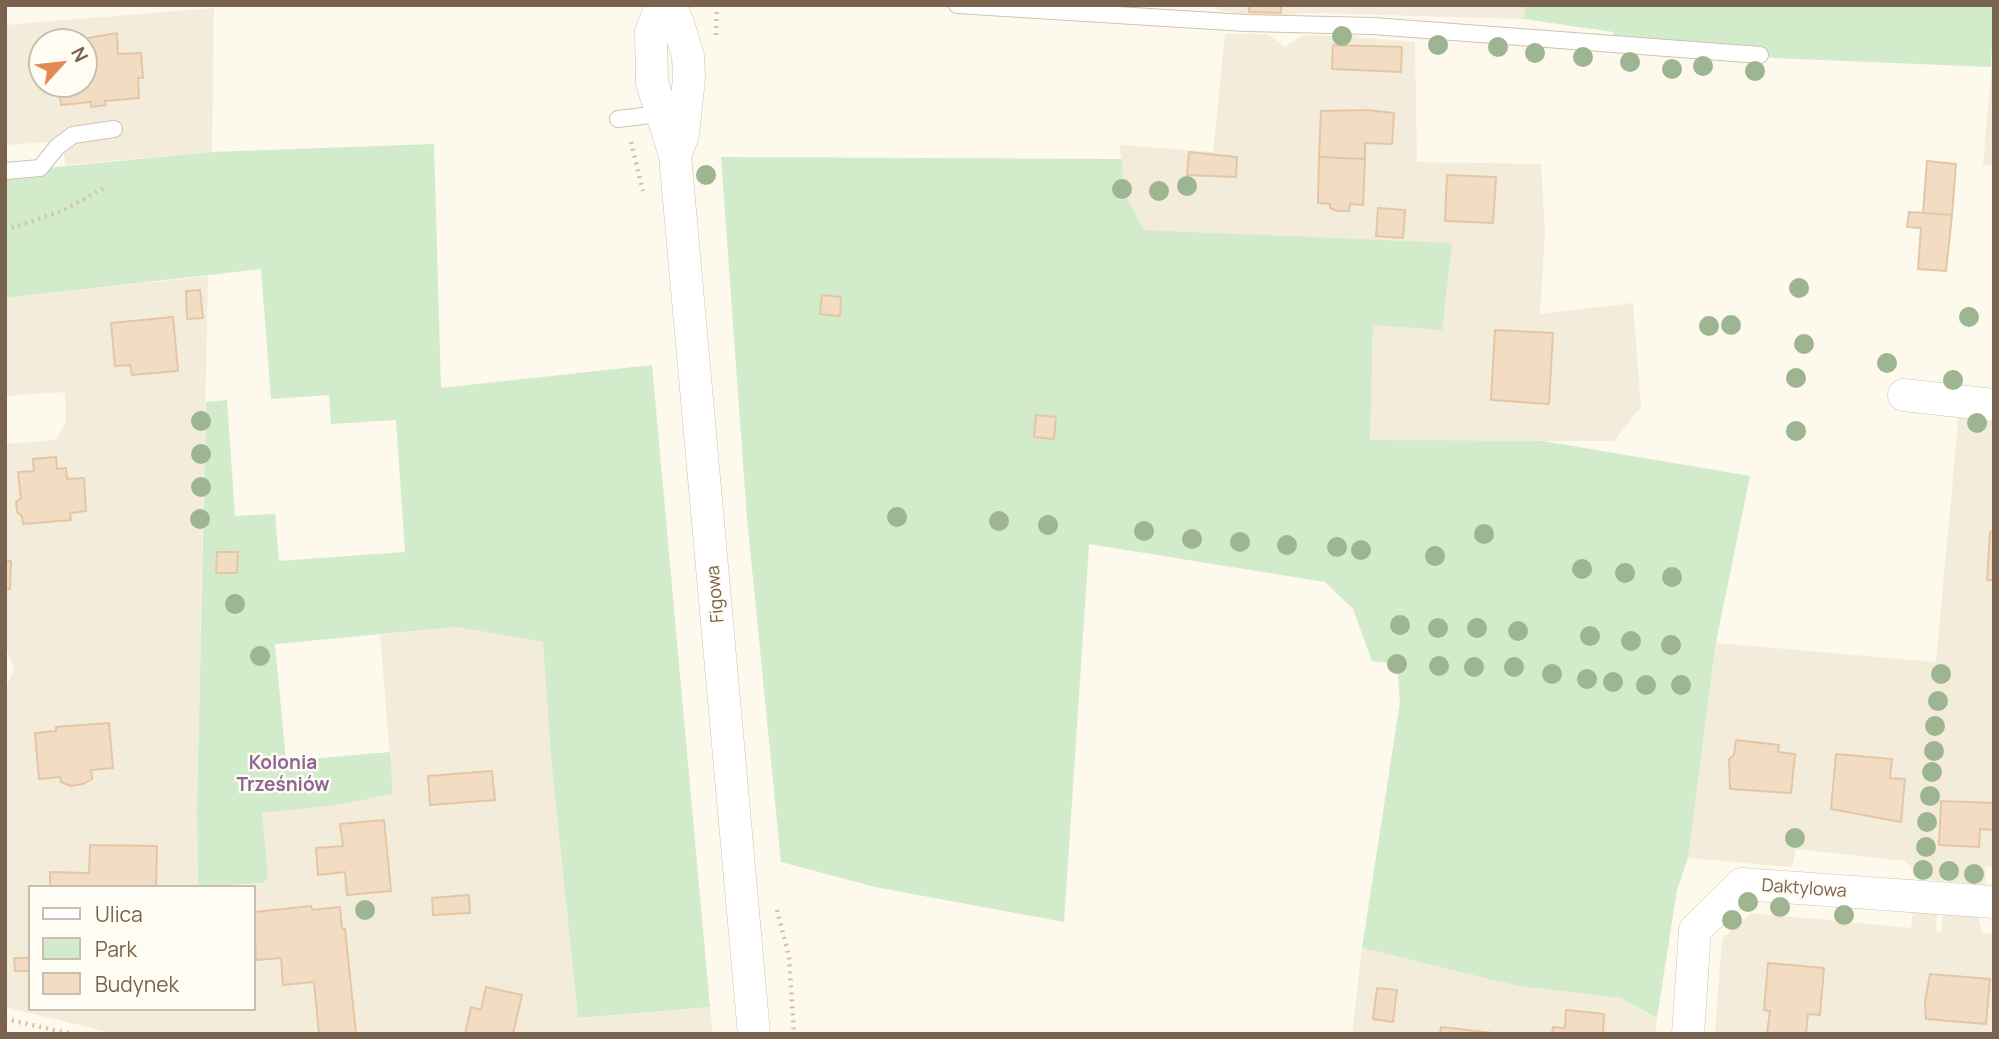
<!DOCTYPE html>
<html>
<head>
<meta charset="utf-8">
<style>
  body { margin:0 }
  #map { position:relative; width:1999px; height:1039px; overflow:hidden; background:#fdf9ec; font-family:Manrope,sans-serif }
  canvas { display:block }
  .frame { position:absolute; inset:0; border:7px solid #79634e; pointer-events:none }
  .legend { position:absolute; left:28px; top:885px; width:228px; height:126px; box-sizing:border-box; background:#fffcf3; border:2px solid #c9bfb1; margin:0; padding:9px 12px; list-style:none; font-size:21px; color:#79634e }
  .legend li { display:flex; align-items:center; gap:14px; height:35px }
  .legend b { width:35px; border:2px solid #c9bfb1 }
  .north { position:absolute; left:28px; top:28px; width:70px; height:70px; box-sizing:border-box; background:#fffcf3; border:2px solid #c9bfb1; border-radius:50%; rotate:63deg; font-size:19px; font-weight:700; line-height:28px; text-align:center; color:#79634e }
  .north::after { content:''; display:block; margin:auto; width:24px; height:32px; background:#e48954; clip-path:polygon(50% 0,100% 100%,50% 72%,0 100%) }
</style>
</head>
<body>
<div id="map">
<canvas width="1999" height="1039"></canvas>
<div class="frame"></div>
<ul class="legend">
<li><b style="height:9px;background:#fff"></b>Ulica</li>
<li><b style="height:19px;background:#d2ebca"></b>Park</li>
<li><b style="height:19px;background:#f2ddc4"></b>Budynek</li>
</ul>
<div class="north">N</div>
</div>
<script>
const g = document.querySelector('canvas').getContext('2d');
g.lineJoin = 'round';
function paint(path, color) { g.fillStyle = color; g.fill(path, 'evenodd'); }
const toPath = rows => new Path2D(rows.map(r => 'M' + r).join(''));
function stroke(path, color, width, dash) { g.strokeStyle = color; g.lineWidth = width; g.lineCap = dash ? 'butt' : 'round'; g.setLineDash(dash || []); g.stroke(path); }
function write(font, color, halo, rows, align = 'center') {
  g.font = font + ' Manrope,sans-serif'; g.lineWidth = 5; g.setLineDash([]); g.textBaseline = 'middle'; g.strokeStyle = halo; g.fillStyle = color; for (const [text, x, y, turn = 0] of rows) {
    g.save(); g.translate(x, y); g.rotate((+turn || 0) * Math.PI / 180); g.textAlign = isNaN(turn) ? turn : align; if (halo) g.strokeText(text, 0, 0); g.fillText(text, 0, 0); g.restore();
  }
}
const residential = toPath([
  [1216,5,1525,5,1524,19,1313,13,1258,17,1217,10],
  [214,8,212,152,65,165,64,150,49,142,5,145,5,25],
  [42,42,84,42,84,84,42,84],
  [1342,32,1364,38,1415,42,1417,162,1541,164,1545,233,1540,314,1633,303,1641,407,1614,441,1370,441,1373,325,1452,244,1144,230,1123,190,1120,145,1213,152,1225,34,1268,34,1285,47,1304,35,1334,36],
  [1994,39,1994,166,1983,165],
  [208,276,197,809,198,887,30,887,30,1009,254,1009,254,887,226,887,263,883,261,813,338,805,393,794,380,635,457,627,543,642,551,758,578,1018,710,1007,713,1034,116,1034,5,1007,5,690,14,669,5,646,5,444,56,440,66,422,65,394,60,392,5,396,5,298],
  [1959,412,1994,415,1994,868,1986,866,1985,885,1923,879,1905,861,1796,849,1792,867,1688,858,1716,643,1936,662],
  [1913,911,1937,913,1936,932,1941,933,1943,913,1978,917,1982,933,1994,934,1994,1034,1715,1034,1722,939,1752,913,1911,928],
  [1362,948,1518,986,1621,998,1657,1018,1656,1034,1352,1034]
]);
const green = toPath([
  [1525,5,1994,5,1991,67,1774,58,1616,43,1613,32,1524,19],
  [434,144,441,388,652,365,710,1007,578,1018,551,758,543,642,457,627,275,644,286,761,390,752,393,794,338,805,262,813,268,877,263,883,198,887,197,809,206,402,227,400,235,516,275,514,279,561,405,552,396,420,331,424,329,395,271,399,261,269,5,298,5,172,212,152],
  [721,157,1122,159,1123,190,1144,230,1452,243,1442,330,1373,325,1370,440,1543,441,1750,476,1716,642,1688,858,1677,890,1657,1018,1621,998,1518,986,1362,948,1400,702,1397,664,1372,661,1353,609,1325,582,1089,544,1064,922,875,887,781,862,747,518]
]);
const building = toPath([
  [1249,5,1281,5,1281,13,1249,12,1249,5],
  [117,33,118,54,141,53,143,78,138,78,139,98,105,101,106,105,91,107,91,102,61,105,59,84,84,84,84,42,65,42,117,33],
  [1333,45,1402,47,1401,72,1332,69,1333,45],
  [1367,110,1394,113,1392,144,1365,143,1365,159,1319,157,1321,111,1367,110],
  [1189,152,1237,157,1236,177,1187,175,1189,152],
  [1319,157,1365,159,1363,205,1350,204,1349,211,1338,211,1330,208,1330,204,1318,203,1319,157],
  [1927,161,1956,164,1952,215,1923,213,1927,161],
  [1447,175,1496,177,1493,223,1445,221,1447,175],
  [1378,208,1405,210,1403,238,1376,236,1378,208],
  [1909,212,1952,215,1946,271,1918,269,1921,228,1907,227,1909,212],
  [200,290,203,318,187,319,186,291,200,290],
  [822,295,841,297,840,316,820,314,822,295],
  [173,317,178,371,132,375,130,365,115,366,111,323,173,317],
  [1495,330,1553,333,1549,404,1491,400,1495,330],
  [1036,415,1056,417,1054,439,1034,437,1036,415],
  [56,457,57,469,66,468,67,479,84,478,86,511,70,513,71,520,23,524,22,516,17,512,16,502,21,498,18,472,34,471,33,459,56,457],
  [1990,532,1994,533,1994,580,1987,580,1990,532],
  [217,552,238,552,237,573,216,573,217,552],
  [5,561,11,561,10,589,5,589,5,561],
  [109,723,113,768,91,770,92,779,83,784,71,786,61,782,60,777,39,779,35,733,56,731,56,727,109,723],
  [1736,740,1779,745,1778,752,1795,754,1791,793,1730,789,1729,759,1734,755,1736,740],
  [1836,754,1892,759,1890,778,1905,779,1901,822,1831,809,1836,754],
  [492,771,495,800,430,805,428,776,492,771],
  [1941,801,1994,803,1993,830,1980,829,1979,847,1939,845,1941,801],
  [384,820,391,891,347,895,345,872,318,875,316,848,343,846,340,824,384,820],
  [90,845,157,846,156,887,50,887,50,872,89,873,90,845],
  [469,895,470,913,433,915,432,898,469,895],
  [311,906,312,910,340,907,342,929,345,929,356,1034,319,1034,314,982,283,985,281,958,256,960,254,912,311,906],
  [29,952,30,971,15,971,14,958,29,958,29,952],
  [1768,963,1824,968,1820,1015,1808,1014,1806,1034,1767,1034,1770,1011,1764,1010,1768,963],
  [1930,974,1990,979,1986,1024,1926,1019,1925,1002,1930,974],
  [486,987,522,995,513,1034,465,1034,471,1007,481,1010,486,987],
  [1377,988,1397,990,1393,1022,1373,1019,1377,988],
  [1566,1010,1604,1014,1603,1032,1609,1034,1552,1034,1553,1027,1565,1028,1566,1010],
  [1441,1027,1493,1033,1440,1034,1441,1027]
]);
const path = toPath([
  [716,35,717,5],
  [631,142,643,191],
  [5,230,62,211,104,188],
  [777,910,789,957,794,1034],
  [5,1019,72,1034]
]);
const service = toPath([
  [957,5,1246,23,1373,26,1760,55],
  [618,119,667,113],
  [5,171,40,168,57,147,73,135,114,129]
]);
const minor = toPath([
  [662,5,651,32,652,83,675,155,754,1034],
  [669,5,678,23,688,56,689,78,683,135,675,155],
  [1904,395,1994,405],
  [1688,1034,1695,930,1742,884,1994,902]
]);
const trees = [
  [1342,36],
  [1438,45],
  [1498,47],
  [1535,53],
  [1583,57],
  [1630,62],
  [1703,66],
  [1672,69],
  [1755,71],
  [706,175],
  [1187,186],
  [1122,189],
  [1159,191],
  [1799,288],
  [1969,317],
  [1731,325],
  [1709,326],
  [1804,344],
  [1887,363],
  [1796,378],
  [1953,380],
  [201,421],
  [1977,423],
  [1796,431],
  [201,454],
  [201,487],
  [897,517],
  [200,519],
  [999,521],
  [1048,525],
  [1144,531],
  [1484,534],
  [1192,539],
  [1240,542],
  [1287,545],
  [1337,547],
  [1361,550],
  [1435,556],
  [1582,569],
  [1625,573],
  [1672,577],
  [235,604],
  [1400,625],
  [1438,628],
  [1477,628],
  [1518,631],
  [1590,636],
  [1631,641],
  [1671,645],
  [260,656],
  [1397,664],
  [1439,666],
  [1474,667],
  [1514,667],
  [1552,674],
  [1941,674],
  [1587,679],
  [1613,682],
  [1646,685],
  [1681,685],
  [1938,701],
  [1935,726],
  [1934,751],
  [1932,772],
  [1930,796],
  [1927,822],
  [1795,838],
  [1926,847],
  [1923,870],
  [1949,871],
  [1974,874],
  [1748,902],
  [1780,907],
  [365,910],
  [1844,915],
  [1732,920]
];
const streetNames = [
  ["Figowa",716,594,-95],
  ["Daktylowa",1804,889,4]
];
const neighbourhoodNames = [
  ["Kolonia",283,764],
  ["Trześniów",283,786]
];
paint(residential, '#f4ecda');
paint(green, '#d2ebca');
paint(building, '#f2ddc4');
stroke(building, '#e4c6a4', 2);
stroke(service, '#d0c2b0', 18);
stroke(minor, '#d0c2b0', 33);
stroke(path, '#d8c1a6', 4.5, [2, 5]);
stroke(service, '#fff', 16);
stroke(minor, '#fff', 32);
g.fillStyle = '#9db590';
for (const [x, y] of trees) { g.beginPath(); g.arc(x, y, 10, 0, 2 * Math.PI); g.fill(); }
write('18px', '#79634e', '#fffcf3', streetNames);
write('bold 19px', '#8c6694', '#fffcf3', neighbourhoodNames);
</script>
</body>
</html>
